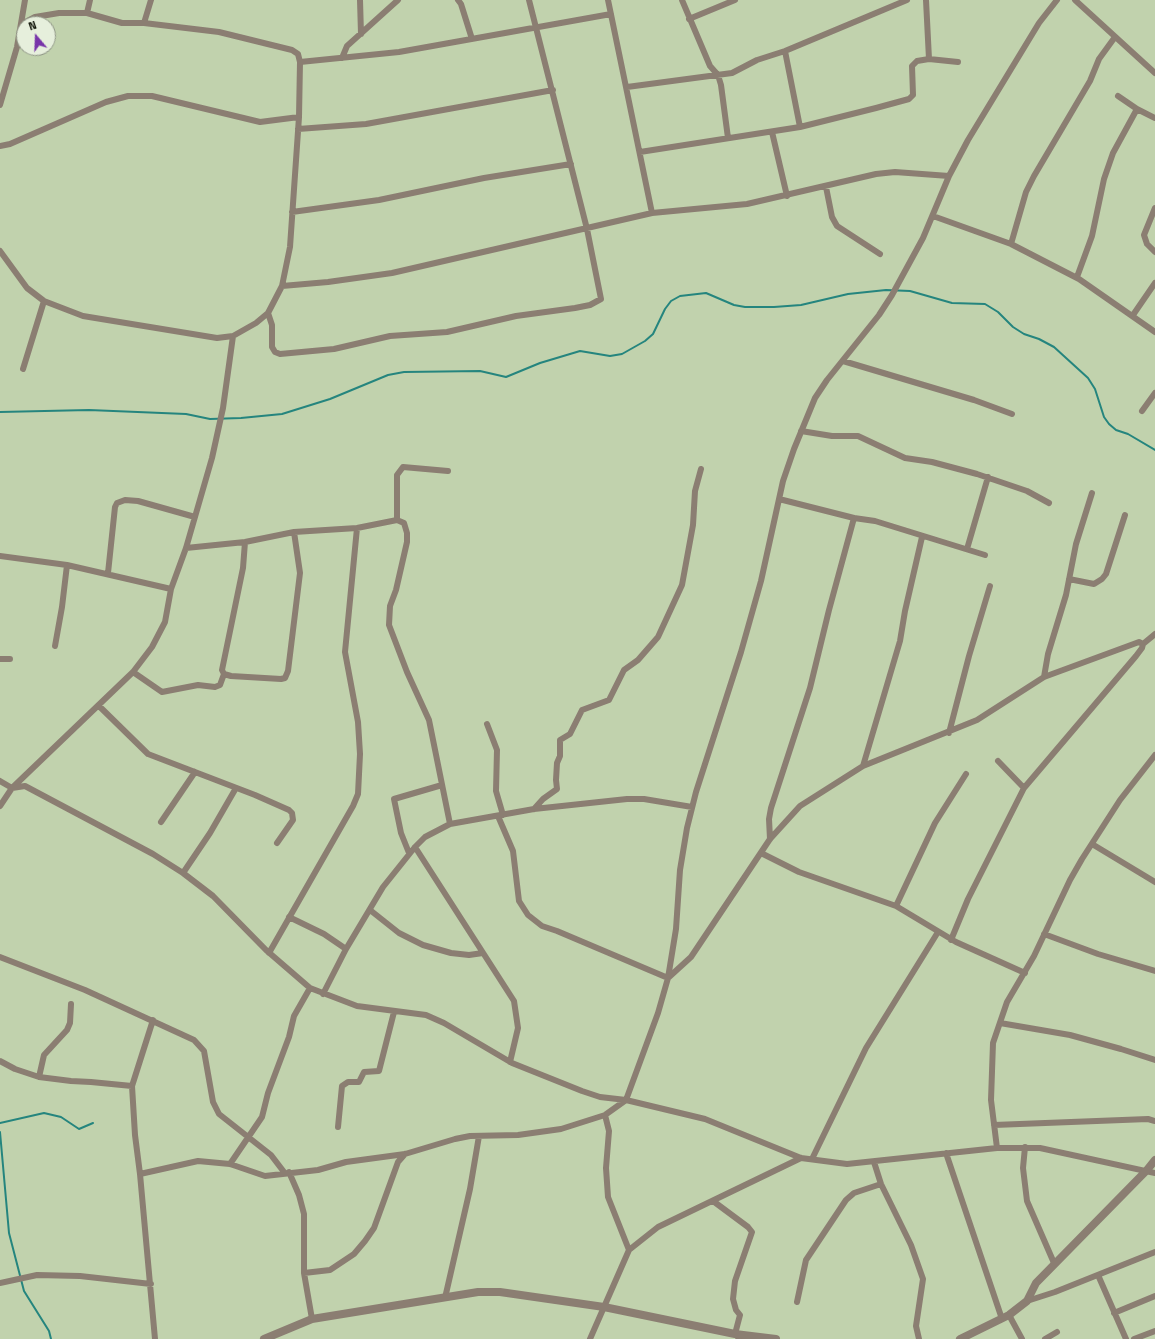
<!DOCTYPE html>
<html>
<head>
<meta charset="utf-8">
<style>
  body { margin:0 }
  #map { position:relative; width:1155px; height:1339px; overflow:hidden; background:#c1d2ad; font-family:"Titillium Web",sans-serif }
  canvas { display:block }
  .north { position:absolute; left:16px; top:16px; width:40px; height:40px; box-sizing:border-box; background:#e6efdc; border:1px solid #8f9686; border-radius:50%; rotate:341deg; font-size:11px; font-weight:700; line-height:16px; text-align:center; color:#0c1105 }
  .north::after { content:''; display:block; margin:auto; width:14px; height:18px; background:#7835a9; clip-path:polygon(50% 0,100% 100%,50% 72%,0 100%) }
</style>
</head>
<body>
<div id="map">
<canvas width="1155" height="1339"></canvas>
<div class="north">N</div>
</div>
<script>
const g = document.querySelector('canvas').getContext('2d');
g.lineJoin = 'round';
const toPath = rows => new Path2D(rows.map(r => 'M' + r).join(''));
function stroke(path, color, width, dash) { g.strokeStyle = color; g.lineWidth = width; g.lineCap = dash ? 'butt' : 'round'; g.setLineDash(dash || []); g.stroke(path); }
const stream = toPath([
  [0,412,89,410,186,414,210,419,241,418,282,414,330,399,388,375,404,372,480,371,506,377,540,363,580,351,610,356,622,354,645,341,653,334,665,309,671,301,680,296,706,293,734,305,745,307,774,307,801,305,848,294,886,290,910,291,952,303,985,304,998,312,1013,327,1024,334,1039,339,1054,347,1088,378,1095,389,1104,417,1109,424,1116,430,1128,434,1155,450],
  [0,1123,44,1113,61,1117,79,1129,93,1123],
  [0,1132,9,1233,24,1291,49,1331,51,1339]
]);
const minor = toPath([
  [360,0,361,34],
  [458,0,461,4,472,39],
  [608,0,652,213],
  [682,0,710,66,718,75,721,85,728,138],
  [926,0,929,59],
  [1075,0,1155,73],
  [87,13,90,0],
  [689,19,735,0],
  [144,23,151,0],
  [785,51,800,127],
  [342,58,347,46,398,0],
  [300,62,399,52,611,14],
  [627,87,732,73,757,60,785,51,907,0],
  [1118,96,1137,109,1155,118],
  [0,105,17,47,25,0],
  [298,129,366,124,553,90],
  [772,132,787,196],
  [0,146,10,144,106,102,128,96,152,96,260,122,299,117],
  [640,152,800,127,876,108,909,99,913,95,912,66,917,61,929,59,958,62],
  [826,187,832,217,837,226,880,254],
  [1155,208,1144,235,1147,244,1155,252],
  [292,212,379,200,484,178,571,164],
  [933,216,1011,244,1079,279,1155,332],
  [1011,244,1026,192,1034,176,1090,81,1099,59,1115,37],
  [0,251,27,288,44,301,83,316,217,338,233,336,256,323,268,313,282,286,290,247,299,117,300,62,298,54,292,50,219,32,144,23,122,23,87,13,59,13,35,17,22,24],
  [1077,277,1092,236,1104,179,1113,153,1137,109],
  [282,286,328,282,392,273,652,213,747,204,876,174,895,172,949,176],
  [268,313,272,325,272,347,275,352,280,354,334,349,390,336,447,332,516,316,575,308,590,305,601,299,587,229,529,0],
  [1133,315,1155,283],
  [843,361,974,400,1012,414],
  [23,369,44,301],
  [1142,411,1155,393],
  [801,431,832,436,858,436,905,458,932,462,977,474,1027,491,1049,503],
  [779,499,854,518,875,521,985,555],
  [397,520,397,475,403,467,448,471],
  [245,542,243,568,222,670,224,674,231,676,281,679,285,678,288,671,300,573,294,532],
  [186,548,245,542,294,532,357,528,397,520,404,523,407,533,407,542,396,590,390,606,389,625,407,672,429,720,450,824],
  [967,549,988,477],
  [0,556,67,565,171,589],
  [108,573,115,507,117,503,125,500,138,501,195,517],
  [1069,579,1094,584,1102,579,1106,574,1125,515],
  [55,646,62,607,67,565],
  [0,659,10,659],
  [133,672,162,692,198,685,215,687,220,685,224,674],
  [1044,677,1048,654,1066,595,1076,544,1092,493],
  [99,706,148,754,255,795,289,810,292,813,293,820,277,843],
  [487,724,497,750,496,791,503,815],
  [949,733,969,656,990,586],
  [998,761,1024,788],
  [863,766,900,641,905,611,922,537],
  [0,781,12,788,25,786,153,854,183,873,213,896,266,950,310,988,357,1006,426,1015,444,1023,512,1063,582,1091,600,1097,626,1100,705,1119,801,1158,847,1164,997,1148,1040,1148,1155,1173],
  [0,806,12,788,133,672,152,647,165,622,171,589,186,548,212,458,223,408,233,336],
  [534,809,543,799,557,789,556,780,557,763,560,756,560,740,570,734,582,710,609,700,624,670,638,660,658,637,682,585,693,525,695,491,701,469],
  [498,816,513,851,519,901,528,915,542,926,557,931,668,978],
  [161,822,195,772],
  [770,839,769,819,771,808,810,688,829,610,854,518],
  [1092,844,1155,882],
  [415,847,514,1001,518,1028,510,1062],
  [409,853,401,833,394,799,442,785],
  [761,853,799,872,896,906,956,942,1025,973],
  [183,873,210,833,236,788],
  [896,906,935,823,966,774],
  [370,910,399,933,423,945,451,953,469,955,483,953],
  [289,917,324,934,346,949],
  [1044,934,1098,954,1155,971],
  [951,940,968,899,1024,788,1136,656,1142,648,1143,644,1155,634],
  [269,953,353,806,358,794,360,754,358,722,345,652,357,528],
  [0,957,85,990,194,1040,204,1051,213,1102,219,1114,271,1155,284,1172],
  [668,978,691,957,770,839,800,806,863,766,977,720,1044,677,1139,642,1143,644],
  [323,994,346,949,383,887,415,847,425,837,450,824,534,809,627,799,644,799,692,807],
  [153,1020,132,1086,135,1135,140,1174,155,1339],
  [1000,1023,1070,1035,1121,1049,1155,1060],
  [0,1061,15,1069,39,1077,71,1081,91,1082,132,1086],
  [39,1077,44,1055,67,1030,70,1023,71,1004],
  [605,1115,609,1131,606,1168,608,1197,629,1250],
  [994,1125,1148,1119,1155,1121],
  [338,1127,342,1086,348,1082,359,1082,364,1072,379,1071,394,1012],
  [1025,1147,1023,1168,1027,1201,1054,1263],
  [997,1148,991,1100,993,1043,1007,1002,1034,956,1070,880,1082,859,1120,800,1155,755],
  [946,1153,1002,1319],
  [812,1159,866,1048,938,932],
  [874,1162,881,1184,911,1245,923,1279,916,1326,919,1339],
  [230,1164,262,1117,268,1093,289,1037,294,1016,310,988],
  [289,1172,299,1195,304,1214,304,1273,312,1319],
  [140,1174,198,1161,230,1164,265,1176,318,1170,346,1162,405,1154,455,1139,470,1136,518,1135,561,1129,605,1115,626,1100,658,1013,668,978,676,929,680,870,687,828,696,792,741,652,761,581,783,481,794,449,815,398,827,380,879,315,892,295,923,238,949,176,968,140,1039,23,1057,0],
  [713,1201,748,1227,752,1232,735,1281,733,1299,736,1310,740,1315,735,1334,740,1339],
  [304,1273,330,1270,354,1254,365,1241,374,1228,398,1162,405,1154],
  [1098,1275,1126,1339],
  [0,1283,37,1275,80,1276,151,1284],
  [445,1298,470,1189,479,1136],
  [1027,1301,1055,1292,1155,1252],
  [797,1302,806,1260,846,1200,854,1193,881,1184],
  [1114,1313,1155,1296],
  [1009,1315,1022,1339],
  [590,1339,629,1250,658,1227,801,1158],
  [1045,1339,1057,1332],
  [1134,1339,1155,1331]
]);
const tertiary = toPath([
  [264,1339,312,1319,478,1292,500,1292,604,1307,735,1334,776,1339],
  [960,1339,1009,1315,1027,1301,1036,1283,1147,1170,1155,1160]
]);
stroke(stream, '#25857e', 2);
stroke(minor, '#8b7e72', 6);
stroke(tertiary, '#8b7e72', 8);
</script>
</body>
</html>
